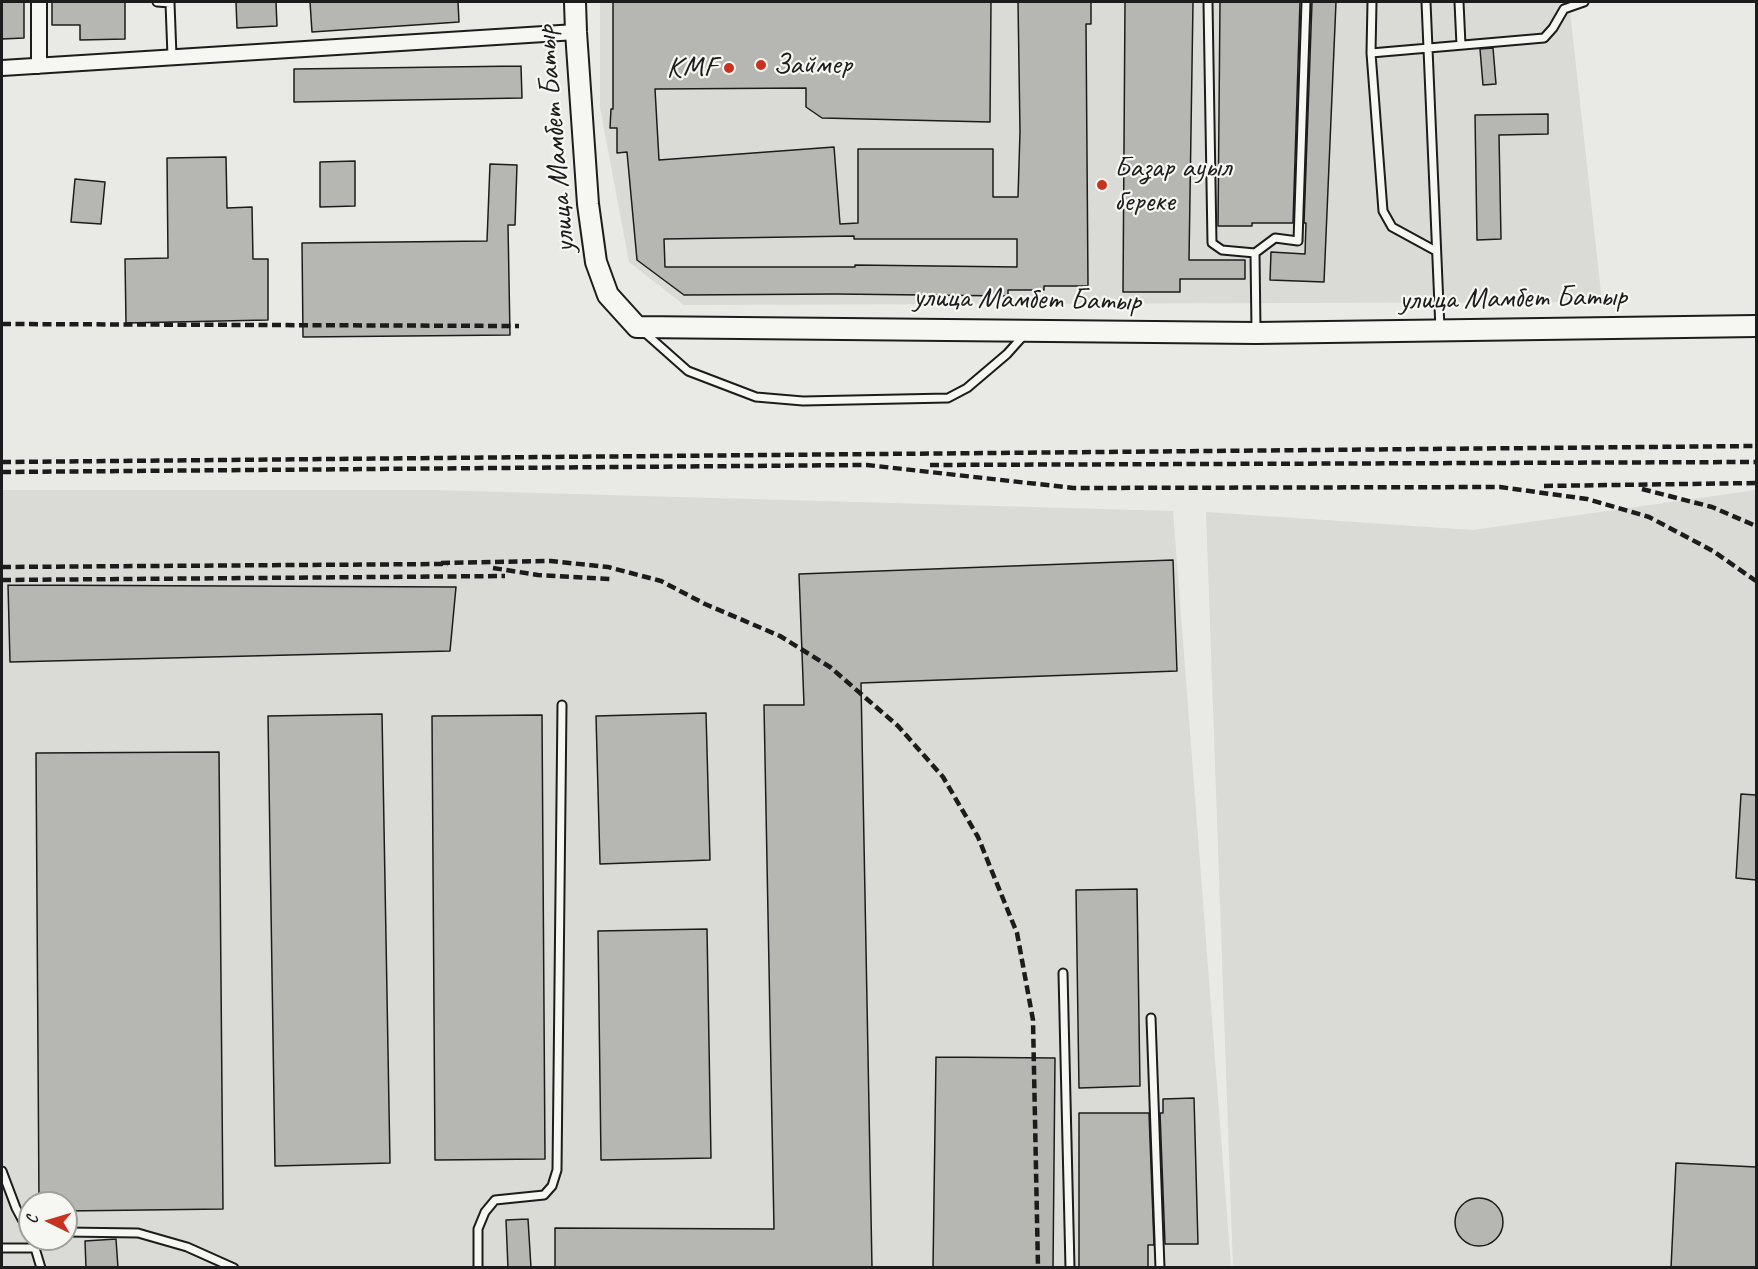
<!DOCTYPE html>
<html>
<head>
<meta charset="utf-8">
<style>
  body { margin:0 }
  #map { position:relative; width:1758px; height:1269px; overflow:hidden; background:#e9e9e5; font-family:Caveat,sans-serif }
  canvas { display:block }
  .frame { position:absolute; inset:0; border:3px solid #1c1c1c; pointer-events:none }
  .north { position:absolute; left:18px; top:1191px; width:60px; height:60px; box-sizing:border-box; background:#f6f6f2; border:2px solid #9f9f9c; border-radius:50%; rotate:275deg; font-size:16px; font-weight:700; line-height:24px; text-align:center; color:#1c1c1c }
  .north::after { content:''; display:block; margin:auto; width:21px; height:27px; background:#c8321e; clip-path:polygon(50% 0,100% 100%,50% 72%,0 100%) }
</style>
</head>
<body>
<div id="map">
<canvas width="1758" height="1269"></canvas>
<div class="frame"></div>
<div class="north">С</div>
</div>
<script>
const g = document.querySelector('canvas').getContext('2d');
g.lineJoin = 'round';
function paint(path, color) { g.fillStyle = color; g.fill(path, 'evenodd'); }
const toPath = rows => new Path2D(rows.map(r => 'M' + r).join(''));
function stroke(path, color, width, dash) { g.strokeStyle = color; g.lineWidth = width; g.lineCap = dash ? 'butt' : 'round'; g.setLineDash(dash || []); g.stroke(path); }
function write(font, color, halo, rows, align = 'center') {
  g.font = font + ' Caveat,sans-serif'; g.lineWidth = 4.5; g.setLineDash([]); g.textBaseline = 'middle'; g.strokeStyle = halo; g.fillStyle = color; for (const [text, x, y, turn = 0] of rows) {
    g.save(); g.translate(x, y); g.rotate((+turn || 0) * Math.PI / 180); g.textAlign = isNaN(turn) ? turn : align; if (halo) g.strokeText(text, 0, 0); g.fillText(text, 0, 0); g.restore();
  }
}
const built = toPath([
  [600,2,1569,2,1602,302,684,305,629,262,600,107],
  [2,490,433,490,1173,511,1231,1267,2,1268],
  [30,1203,66,1203,66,1239,30,1239],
  [1756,490,1756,1267,1233,1267,1206,512,1473,530]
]);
const building = toPath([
  [2,2,24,2,24,38,2,39,2,2],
  [52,2,125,2,125,39,80,40,80,25,52,25,52,2],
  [236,2,276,2,277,26,237,28,236,2],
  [310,2,458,2,459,22,312,32,310,2],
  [613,2,991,2,990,122,822,118,806,107,806,88,655,89,659,160,834,147,840,224,858,223,858,149,993,149,993,197,1018,197,1020,132,1018,2,1091,2,1091,24,1086,24,1088,286,1044,286,1044,290,1008,290,1008,296,837,294,684,295,637,260,627,152,617,153,617,128,610,128,611,109,613,109,613,2],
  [854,236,854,239,1017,239,1017,267,855,265,855,267,665,267,664,239,854,236],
  [1125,2,1193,2,1189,260,1245,260,1245,279,1180,279,1180,292,1123,292,1125,2],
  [1220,2,1300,2,1293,223,1252,223,1252,226,1218,226,1220,2],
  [1312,2,1336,2,1324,282,1270,280,1271,252,1305,254,1306,223,1304,223,1312,2],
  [1493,48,1496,84,1483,85,1480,49,1493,48],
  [521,66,522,98,294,102,294,69,521,66],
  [1548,114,1548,134,1499,135,1501,239,1477,240,1475,115,1548,114],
  [226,157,227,208,252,207,253,259,268,259,268,320,126,323,125,259,168,258,167,158,226,157],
  [355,161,355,206,320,207,320,162,355,161],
  [490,164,517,165,515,225,508,225,510,335,303,337,302,243,487,241,490,164],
  [75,179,105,182,101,224,71,222,75,179],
  [1173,560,1177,671,861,683,872,1268,555,1268,555,1228,774,1229,764,705,804,705,799,574,1173,560],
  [8,585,456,587,450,651,10,662,8,585],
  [706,713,710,860,600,864,596,716,706,713],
  [382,714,390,1163,275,1166,268,716,382,714],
  [542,715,545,1159,435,1160,432,716,542,715],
  [219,752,223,1209,66,1211,66,1203,39,1203,36,753,219,752],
  [1741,794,1756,795,1756,880,1736,878,1741,794],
  [1137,889,1140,1086,1079,1088,1076,890,1137,889],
  [707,929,711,1158,601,1160,598,931,707,929],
  [936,1057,1055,1058,1053,1268,933,1268,936,1057],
  [1194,1098,1198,1244,1165,1244,1160,1113,1163,1113,1163,1099,1194,1098],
  [1079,1113,1149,1113,1154,1245,1148,1245,1148,1268,1079,1268,1079,1113],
  [1676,1163,1756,1167,1756,1268,1671,1268,1676,1163],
  '1455 1222a24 24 0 1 1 48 0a24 24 0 1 1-48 0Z',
  [528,1219,531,1268,508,1268,506,1220,528,1219],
  [116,1239,118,1268,86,1268,85,1241,116,1239]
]);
const service = toPath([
  [157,2,170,3,172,56],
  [1208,2,1212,243,1222,250,1255,253,1275,238,1298,241,1306,2],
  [1372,2,1371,53,1383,211,1392,227,1436,251],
  [1426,2,1440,329],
  [1459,2,1461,45],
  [1371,53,1544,38,1553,28,1564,9,1584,2],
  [1255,253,1256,330],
  [644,332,688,371,756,397,803,401,948,398,967,388,1007,354,1024,335],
  [1063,973,1070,1268],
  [1151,1018,1160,1268],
  [2,1171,16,1208,24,1223,30,1225],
  [66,1232,138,1233,187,1247,234,1268],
  [38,1239,35,1248,41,1268],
  [2,1248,35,1248],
  [478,1268,478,1229,485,1212,495,1200,544,1195,552,1186,557,1170,562,705]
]);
const minor = toPath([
  [39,2,39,66],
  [2,68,576,32]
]);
const secondary = toPath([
  [575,2,576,32,588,204,596,262,608,295,637,327,1256,333,1756,326]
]);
const rail = toPath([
  [2,324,519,326],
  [2,462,1756,446],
  [930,465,1756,462],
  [2,472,867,465,1073,488,1500,487,1587,499,1649,517,1713,551,1756,581],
  [1544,486,1756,483],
  [1642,489,1712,507,1756,526],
  [441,563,551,561,608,567,661,581,705,604,780,636,830,667,898,726,943,777,978,837,1017,933,1033,1020,1038,1268],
  [2,567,448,564],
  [493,568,538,575,611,579],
  [2,580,505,576]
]);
const markers = [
  [761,65,6,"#c8321e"],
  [729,68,6,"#c8321e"],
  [1102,185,6,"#c8321e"]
];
const poiNames = [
  ["Займер",773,65],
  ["KMF",717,68,"right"],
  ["Базар ауыл",1114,168],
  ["береке",1114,202]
];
const streetNames = [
  ["улица Мамбет Батыр",556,139,-95],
  ["улица Мамбет Батыр",1513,299,-1],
  ["улица Мамбет Батыр",1027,300,1]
];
paint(built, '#dadad6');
paint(building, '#b6b6b3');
stroke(building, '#1c1c1c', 1.5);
stroke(service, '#1c1c1c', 11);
stroke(minor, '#1c1c1c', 18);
stroke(secondary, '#1c1c1c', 24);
stroke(service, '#f6f6f2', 7);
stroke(minor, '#f6f6f2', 14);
stroke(secondary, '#f6f6f2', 20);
stroke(rail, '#1c1c1c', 4.5, [9, 4.5]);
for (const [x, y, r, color] of markers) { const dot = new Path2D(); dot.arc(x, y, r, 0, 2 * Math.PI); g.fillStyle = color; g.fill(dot); stroke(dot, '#f6f6f2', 2); }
write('30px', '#1c1c1c', '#f6f6f2', poiNames, 'left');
write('30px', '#1c1c1c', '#f6f6f2', streetNames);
</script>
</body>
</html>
